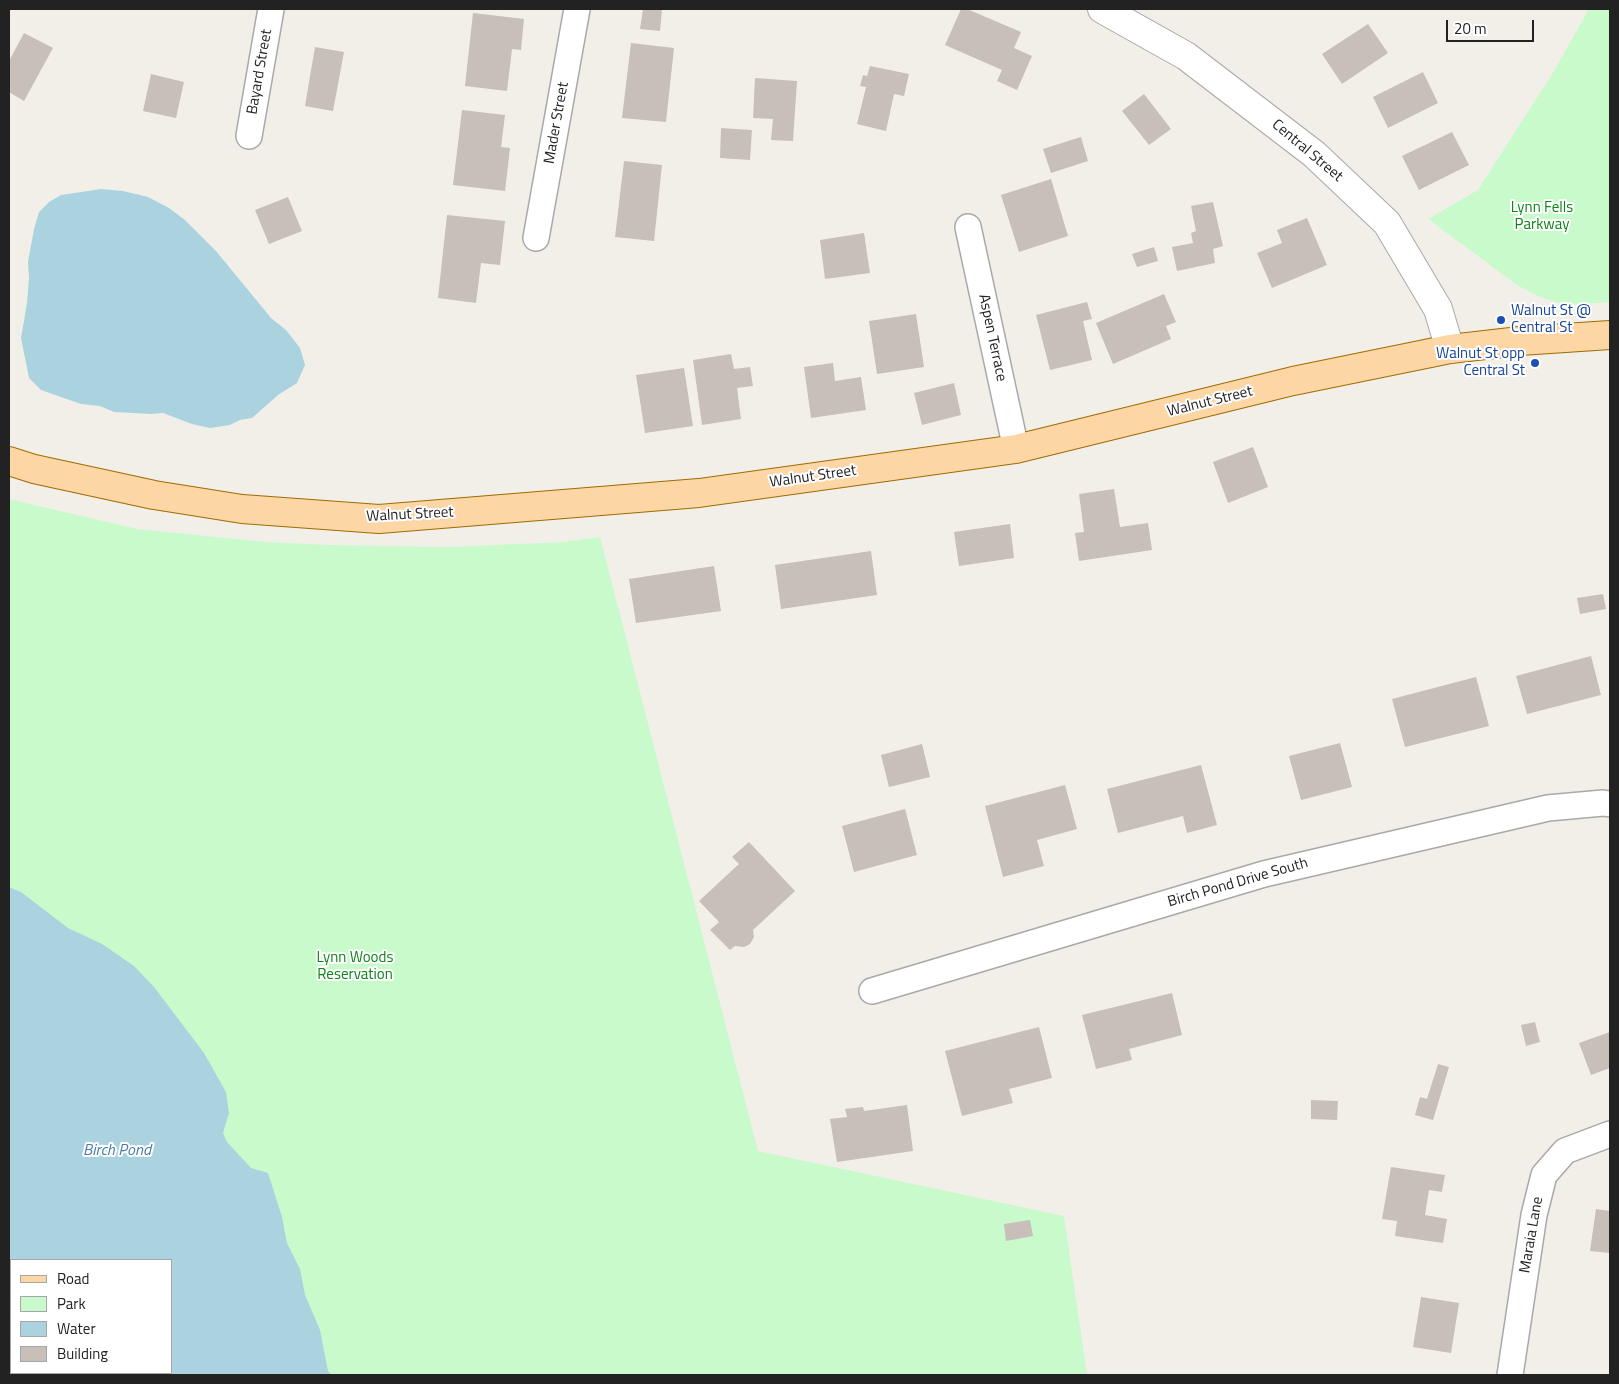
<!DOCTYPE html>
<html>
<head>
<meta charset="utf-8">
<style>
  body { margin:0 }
  #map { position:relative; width:1619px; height:1384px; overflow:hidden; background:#f2efe9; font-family:"Titillium Web",sans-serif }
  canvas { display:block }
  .frame { position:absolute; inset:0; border:10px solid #222; pointer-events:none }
  .legend { position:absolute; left:10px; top:1259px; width:162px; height:115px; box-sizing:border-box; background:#fff; border:1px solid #a7a7a7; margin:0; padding:6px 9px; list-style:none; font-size:15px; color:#222 }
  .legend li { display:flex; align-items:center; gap:10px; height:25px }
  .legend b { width:25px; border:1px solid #a7a7a7 }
  .scale { position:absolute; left:1446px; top:20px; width:88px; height:22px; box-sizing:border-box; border:2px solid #222; border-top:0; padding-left:6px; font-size:15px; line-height:18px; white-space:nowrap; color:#222; -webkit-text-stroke:4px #fff; paint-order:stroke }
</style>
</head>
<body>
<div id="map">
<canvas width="1619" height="1384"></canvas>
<div class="frame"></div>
<ul class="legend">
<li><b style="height:6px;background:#fcd6a4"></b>Road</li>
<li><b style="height:14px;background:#c8facc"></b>Park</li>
<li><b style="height:14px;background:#aad3df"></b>Water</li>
<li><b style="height:14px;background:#c7bfb8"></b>Building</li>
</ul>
<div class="scale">20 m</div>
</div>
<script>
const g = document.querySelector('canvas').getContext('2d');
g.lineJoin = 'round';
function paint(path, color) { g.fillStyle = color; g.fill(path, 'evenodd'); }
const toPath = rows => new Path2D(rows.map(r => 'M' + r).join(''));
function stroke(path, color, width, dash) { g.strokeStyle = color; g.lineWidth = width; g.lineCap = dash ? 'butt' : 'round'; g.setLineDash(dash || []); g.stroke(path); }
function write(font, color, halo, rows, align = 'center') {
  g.font = font + ' "Titillium Web",sans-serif'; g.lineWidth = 4; g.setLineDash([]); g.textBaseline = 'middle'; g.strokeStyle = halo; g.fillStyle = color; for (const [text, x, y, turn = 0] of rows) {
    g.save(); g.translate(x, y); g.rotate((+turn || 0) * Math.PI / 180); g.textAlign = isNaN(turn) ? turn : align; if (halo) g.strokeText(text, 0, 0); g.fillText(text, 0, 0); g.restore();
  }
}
const park = toPath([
  [1589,9,1610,9,1610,302,1585,304,1559,303,1540,297,1517,285,1428,219,1478,190,1554,71],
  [9,499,137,529,265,542,329,545,450,547,563,542,600,537,758,1151,1064,1216,1087,1375,9,1375],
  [11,1260,171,1260,171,1373,11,1373]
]);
const water = toPath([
  [101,189,123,191,148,197,169,208,185,220,216,251,271,318,286,330,300,348,305,365,297,383,278,395,252,418,240,420,230,425,210,428,192,424,163,413,151,414,114,412,100,406,81,404,41,390,29,378,21,338,27,303,29,278,28,262,34,229,39,212,49,202,61,195],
  [9,887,21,892,68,928,102,944,134,966,154,987,204,1053,226,1092,229,1113,223,1133,227,1142,251,1168,268,1173,282,1217,287,1243,300,1269,305,1295,320,1330,328,1371,331,1375,9,1375],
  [11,1260,171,1260,171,1373,11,1373]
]);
const building = toPath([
  [643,9,662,9,660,31,640,29],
  [961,9,967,9,1021,32,1014,48,1032,56,1017,90,997,81,1002,70,945,45],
  [473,13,524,19,521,50,512,49,507,91,465,86],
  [1368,24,1388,53,1342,84,1322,54],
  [24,33,53,48,24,101,9,92,9,61],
  [631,43,674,48,666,122,622,118],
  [315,47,344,52,333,111,305,106],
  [870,66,909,74,904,96,894,94,886,131,857,124,866,87,860,86,863,75,867,76],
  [1423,72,1438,103,1388,128,1373,97],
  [151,74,184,82,176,118,143,111],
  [755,78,797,81,793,141,771,140,773,119,753,118],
  [1144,94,1171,129,1149,145,1122,111],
  [462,110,505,115,501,147,510,148,505,191,453,185],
  [721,128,752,130,750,160,720,158],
  [1452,132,1469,165,1419,190,1402,156],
  [1081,137,1088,161,1051,173,1043,149],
  [624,161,662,165,654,241,615,237],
  [1051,179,1068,236,1019,252,1001,195],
  [288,197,302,231,269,244,255,210],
  [1213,202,1223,246,1213,249,1215,263,1177,271,1172,247,1193,243,1191,233,1196,231,1191,206],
  [447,215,505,221,500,265,481,263,476,303,438,298],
  [1307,218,1327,265,1272,288,1257,253,1282,243,1277,230],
  [864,233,870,273,825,279,820,240],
  [1154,247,1158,261,1137,267,1132,254],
  [1164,294,1176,322,1166,326,1171,339,1113,364,1096,323],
  [1087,302,1092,319,1083,321,1092,360,1050,370,1036,315],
  [916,314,924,367,877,374,869,321],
  [731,354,734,369,750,367,753,386,737,388,741,419,702,425,693,360],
  [833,363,835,381,861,377,866,410,811,418,804,367],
  [684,368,693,426,645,433,636,375],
  [954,383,961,415,922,425,914,393],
  [1253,447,1268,487,1228,503,1213,462],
  [1114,489,1120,527,1148,523,1152,550,1079,561,1075,533,1084,532,1079,494],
  [1010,524,1014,558,959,566,954,532],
  [871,551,877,595,781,609,775,565],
  [714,566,721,611,636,623,629,579],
  [1603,594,1606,609,1580,614,1577,598],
  [1591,656,1601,695,1527,714,1516,676],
  [1476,677,1489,726,1405,747,1392,699],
  [1340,743,1352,787,1301,800,1289,756],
  [922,744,930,777,889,787,881,755],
  [1201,765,1217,825,1187,833,1183,816,1118,833,1107,789],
  [1065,785,1077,829,1037,840,1044,866,1003,877,985,806],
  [905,809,917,855,854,872,842,826],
  [749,842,795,891,753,930,754,937,750,944,744,947,735,946,730,950,710,930,719,922,699,901,739,864,732,857],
  [1172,993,1182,1035,1129,1049,1132,1060,1096,1069,1082,1015],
  [1535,1022,1540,1042,1526,1046,1521,1025],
  [1039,1027,1052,1078,1009,1089,1013,1103,962,1116,945,1051],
  [1610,1032,1610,1068,1591,1075,1579,1043],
  [1438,1064,1449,1067,1433,1120,1415,1115,1420,1097,1427,1099],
  [1311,1100,1338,1101,1337,1120,1311,1119],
  [907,1105,913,1151,837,1162,830,1119,847,1117,845,1109,863,1107,864,1111],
  [1391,1167,1445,1175,1442,1192,1429,1190,1425,1215,1447,1219,1443,1243,1395,1236,1397,1221,1382,1219],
  [1596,1209,1610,1211,1610,1253,1590,1251],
  [1030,1220,1033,1236,1006,1241,1004,1224],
  [1421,1297,1459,1303,1451,1353,1413,1347]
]);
const minor = toPath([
  [249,136,271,9],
  [968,227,1016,449],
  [536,238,577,9],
  [872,991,1264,874,1548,808,1603,803,1610,804],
  [1510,1375,1534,1215,1544,1175,1565,1151,1610,1134]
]);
const tertiary = toPath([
  [1102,9,1186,56,1314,154,1387,223,1438,309,1450,349]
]);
const primary = toPath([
  [9,461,34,469,154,495,242,509,379,519,699,493,1016,449,1293,381,1450,349,1520,341,1610,335]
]);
const markers = [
  [1501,320,5,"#1a4fb4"],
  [1535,363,5,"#1a4fb4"]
];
const streetNames = [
  ["Bayard Street",260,72,-80],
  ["Mader Street",557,123,-80],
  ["Central Street",1307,151,40],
  ["Aspen Terrace",992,338,78],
  ["Walnut Street",1210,402,-14],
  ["Walnut Street",813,477,-8],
  ["Walnut Street",410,515,-3],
  ["Birch Pond Drive South",1238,883,-16],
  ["Maraia Lane",1532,1235,-80]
];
const parkNames = [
  ["Lynn Fells",1542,208],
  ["Parkway",1542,225],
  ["Lynn Woods",355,958],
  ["Reservation",355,975]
];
const transitNames = [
  ["Walnut St @",1511,311],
  ["Central St",1511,328],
  ["Walnut St opp",1525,354,"right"],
  ["Central St",1525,371,"right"]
];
const waterNames = [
  ["Birch Pond",117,1151]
];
paint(park, '#c8facc');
paint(water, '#aad3df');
paint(building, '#c7bfb8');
stroke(minor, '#a9a9a9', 28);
stroke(tertiary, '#a9a9a9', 30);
stroke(primary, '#a06b00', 30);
stroke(minor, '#fff', 25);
stroke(tertiary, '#fff', 28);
stroke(primary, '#fcd6a4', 28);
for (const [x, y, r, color] of markers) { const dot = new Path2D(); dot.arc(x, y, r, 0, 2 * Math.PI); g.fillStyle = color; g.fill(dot); stroke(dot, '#fff', 2); }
write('15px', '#222', '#fff', streetNames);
write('15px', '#0c8416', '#fff', parkNames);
write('15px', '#164399', '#fff', transitNames, 'left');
write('italic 16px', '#4a7aab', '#fff', waterNames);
</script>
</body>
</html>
